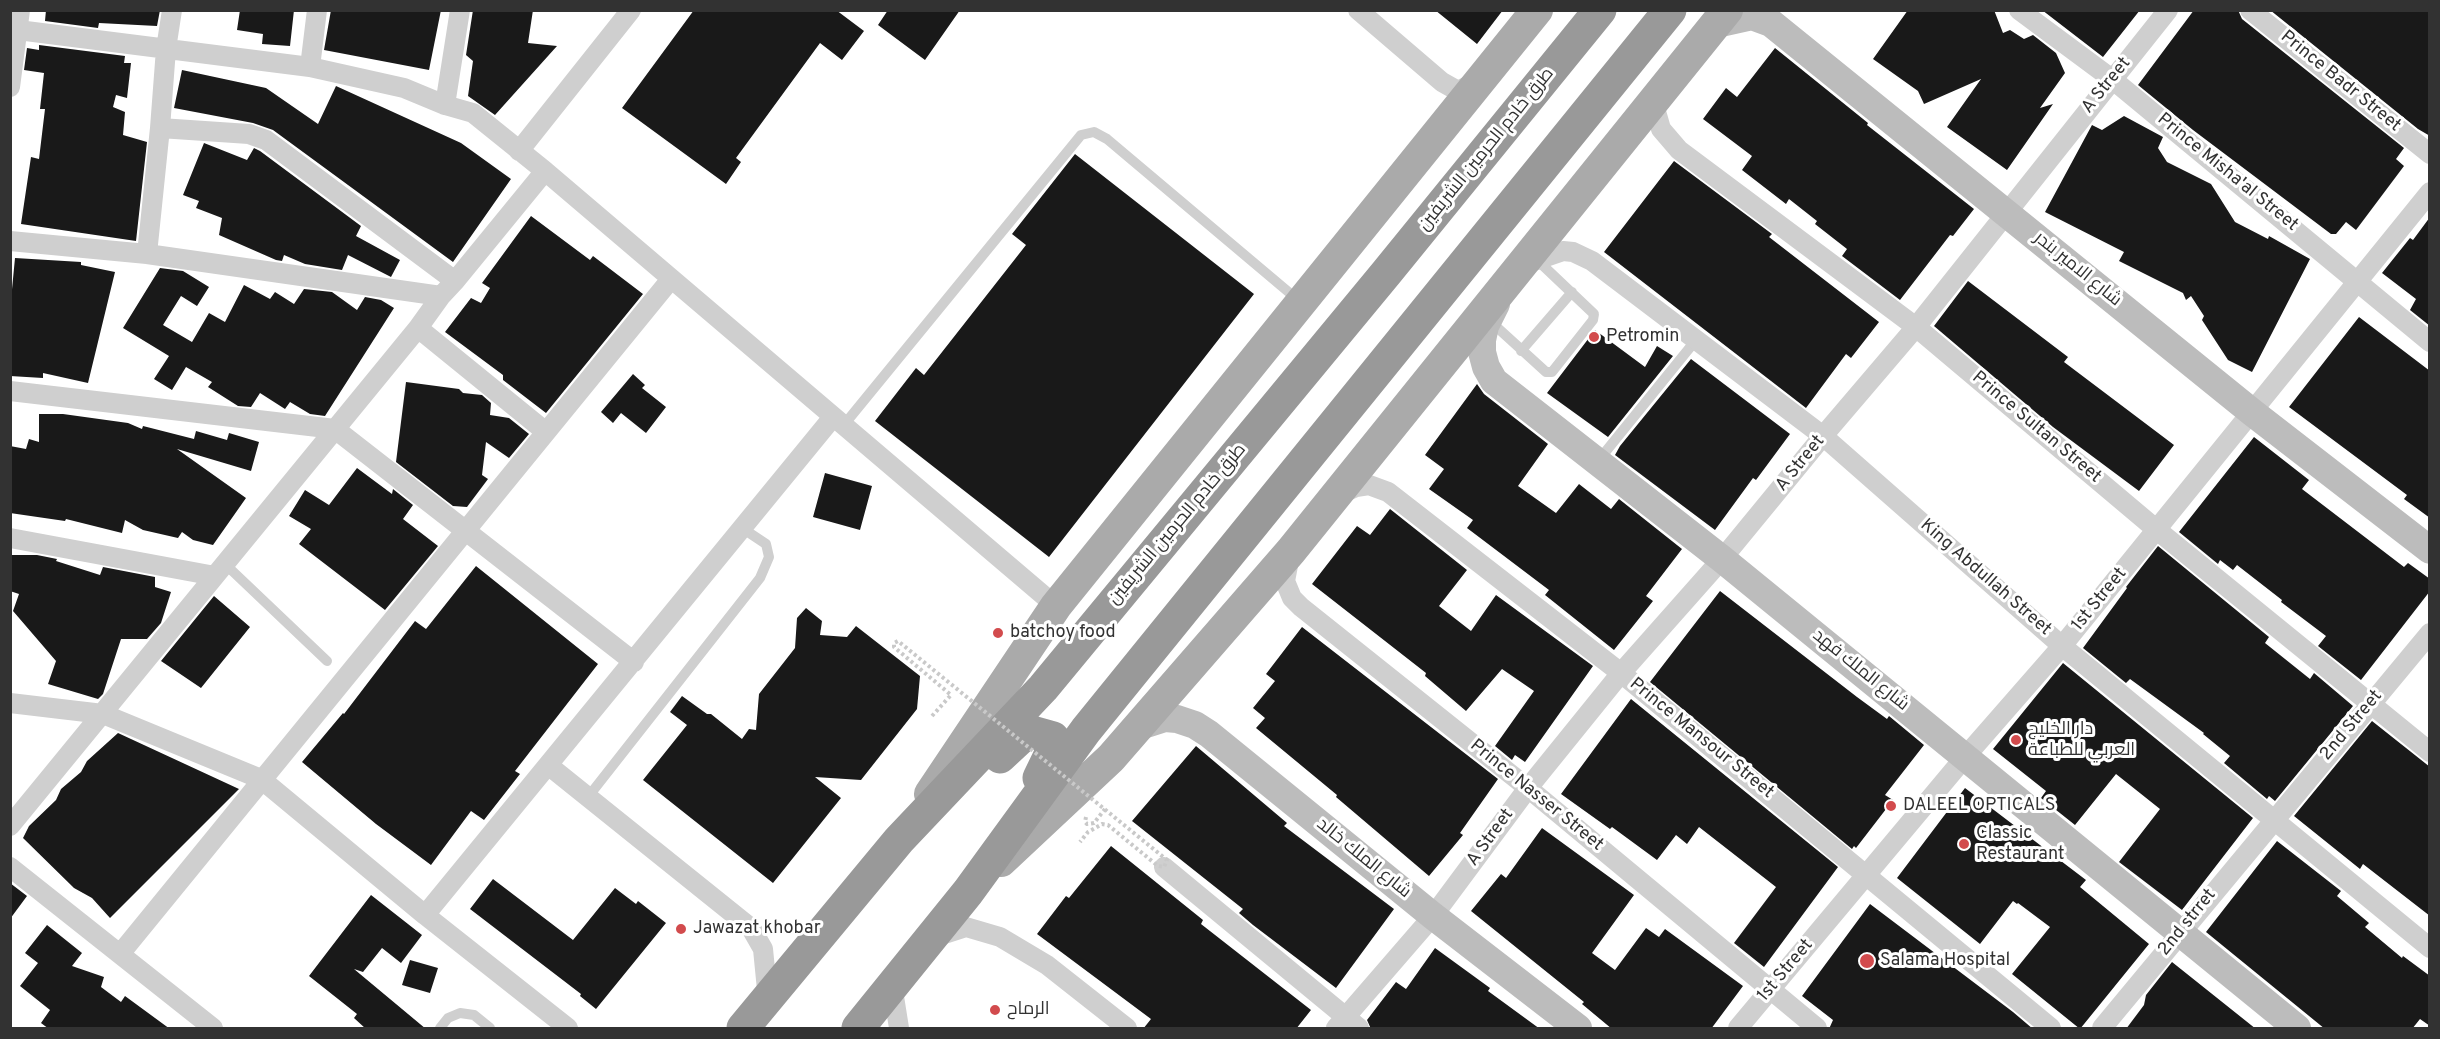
<!DOCTYPE html>
<html>
<head>
<meta charset="utf-8">
<style>
  body { margin:0 }
  #map { position:relative; width:2440px; height:1039px; overflow:hidden; background:#fff; font-family:Overpass,sans-serif }
  canvas { display:block }
  .frame { position:absolute; inset:0; border:12px solid #323232; pointer-events:none }
</style>
</head>
<body>
<div id="map">
<canvas width="2440" height="1039"></canvas>
<div class="frame"></div>
</div>
<script>
const g = document.querySelector('canvas').getContext('2d');
g.lineJoin = 'round';
function paint(path, color) { g.fillStyle = color; g.fill(path, 'evenodd'); }
const toPath = rows => new Path2D(rows.map(r => 'M' + r).join(''));
function stroke(path, color, width, dash) { g.strokeStyle = color; g.lineWidth = width; g.lineCap = dash ? 'butt' : 'round'; g.setLineDash(dash || []); g.stroke(path); }
function write(font, color, halo, rows, align = 'center') {
  g.font = font + ' Overpass,Cairo,sans-serif'; g.lineWidth = 6; g.setLineDash([]); g.textBaseline = 'middle'; g.strokeStyle = halo; g.fillStyle = color; for (const [text, x, y, turn = 0] of rows) {
    g.save(); g.translate(x, y); g.rotate((+turn || 0) * Math.PI / 180); g.textAlign = isNaN(turn) ? turn : align; if (halo) g.strokeText(text, 0, 0); g.fillText(text, 0, 0); g.restore();
  }
}
const building = toPath([
  [46,10,160,10,157,26,99,23,98,28,45,21],
  [240,10,294,10,290,46,262,44,263,34,237,30],
  [331,10,441,10,429,70,324,50],
  [473,10,533,10,528,43,557,46,495,115,468,96,473,61,466,55],
  [694,10,836,10,864,31,842,60,820,43,736,158,741,162,726,184,622,108],
  [888,10,960,10,925,60,878,25],
  [1435,10,1503,10,1477,44],
  [1908,10,1994,10,2003,33,2010,30,2024,39,2033,35,2056,53,2065,73,2040,108,2053,104,2007,170,1947,127,1981,79,1924,104,1918,91,1873,59],
  [2042,10,2140,10,2103,57],
  [2194,10,2238,10,2242,19,2404,148,2396,159,2404,166,2356,230,2346,222,2336,234,2331,234,2193,130,2138,85],
  [2270,10,2430,10,2430,136,2418,129],
  [39,45,125,56,124,63,131,63,127,98,116,95,113,107,125,112,123,135,147,142,136,241,21,224,31,157,39,159,45,109,40,109,44,73,24,70,27,48,39,50],
  [1775,48,1868,123,1867,125,1974,209,1953,236,1950,235,1900,300,1842,256,1847,249,1815,224,1817,221,1789,199,1786,204,1742,170,1752,156,1703,119,1726,88,1737,97],
  [182,70,266,88,318,124,336,86,461,143,511,179,453,262,273,130,253,123,174,108],
  [2124,116,2163,137,2158,148,2167,162,2211,184,2235,222,2268,239,2269,236,2310,259,2252,372,2228,360,2202,320,2204,316,2191,296,2186,300,2183,293,2119,261,2124,252,2045,212,2092,125,2102,130],
  [204,143,247,160,254,148,260,151,361,226,356,236,400,260,391,277,348,255,342,270,305,264,284,255,282,261,276,260,219,235,222,218,196,208,199,201,183,195],
  [1075,154,1254,294,1049,557,875,421,916,368,924,375,1026,245,1012,234],
  [1674,161,1772,234,1769,237,1879,322,1851,358,1846,354,1806,408,1604,252],
  [531,216,590,260,593,256,643,294,546,413,503,380,503,375,445,332,471,298,481,303,490,288,482,283],
  [2430,217,2430,326,2410,310,2416,299,2382,273,2410,238,2413,240],
  [15,258,81,262,81,265,115,272,88,383,43,373,43,378,10,376,10,310],
  [160,268,183,271,209,287,197,306,181,296,163,325,192,342,209,313,225,322,244,285,270,299,275,292,294,304,304,289,332,292,357,310,365,297,381,300,394,308,325,416,310,414,290,402,285,409,260,393,251,407,238,406,208,387,212,382,186,367,172,390,154,379,169,356,123,328],
  [1968,281,2068,357,2064,362,2174,445,2139,491,2053,427,1934,326],
  [2359,317,2430,371,2430,518,2404,499,2407,495,2289,407],
  [1595,330,1645,367,1657,346,1673,356,1608,437,1547,393],
  [1691,359,1790,434,1756,480,1753,478,1715,530,1615,455,1620,446],
  [633,374,645,385,642,388,666,407,646,433,621,413,613,423,601,412],
  [406,382,459,389,463,393,482,395,491,403,490,415,509,418,529,434,509,458,486,442,482,475,488,479,467,507,453,506,396,462],
  [1477,384,1484,394,1548,444,1518,486,1556,513,1579,484,1611,509,1619,499,1682,549,1646,596,1653,601,1614,650,1545,595,1549,590,1467,528,1473,520,1429,489,1444,469,1425,455],
  [39,414,63,414,128,423,142,429,143,426,194,439,196,431,227,440,229,433,259,442,251,471,177,449,246,498,213,545,193,540,182,532,178,538,143,530,125,520,122,533,66,519,65,521,10,513,10,446,26,449,29,439,39,442],
  [2254,437,2309,480,2302,489,2404,567,2408,563,2430,579,2430,591,2361,680,2318,646,2326,636,2281,602,2282,600,2237,565,2233,570,2220,560,2218,564,2179,532],
  [357,468,392,494,393,489,413,505,403,519,438,546,385,610,299,544,311,529,289,516,305,490,329,505],
  [825,473,872,486,860,530,813,517],
  [1390,509,1467,570,1439,606,1471,631,1496,595,1593,666,1525,762,1515,755,1512,760,1495,746,1534,691,1502,669,1466,711,1425,676,1426,673,1312,584,1357,526,1370,535],
  [2158,546,2269,637,2265,643,2310,679,2314,673,2353,706,2275,801,2269,796,2267,799,2224,763,2230,756,2203,734,2204,733,2130,679,2126,683,2083,648,2127,588,2126,587],
  [10,555,37,555,57,559,56,561,100,575,103,567,155,577,155,587,171,592,161,623,147,639,121,639,103,694,98,699,48,684,56,661,13,611,19,594,10,591],
  [476,566,598,664,515,771,520,774,484,820,471,811,431,865,376,824,302,762,343,713,344,714,415,621,426,629],
  [1720,591,1857,697,1887,719,1889,716,1924,745,1885,795,1893,800,1856,848,1854,846,1852,849,1650,682],
  [214,596,250,627,201,688,161,661],
  [806,608,822,621,820,635,847,637,856,626,920,676,917,709,861,780,815,777,841,798,773,883,643,780,687,725,670,712,682,696,707,714,711,714,742,739,749,729,756,730,759,694,795,648,797,618],
  [1302,627,1498,779,1460,833,1463,835,1429,876,1336,797,1337,795,1256,728,1265,718,1253,708,1275,681,1266,674],
  [2063,663,2253,818,2182,910,2119,862,2160,809,2116,774,2075,825,2041,798,2046,791,1993,749],
  [1631,699,1838,867,1764,967,1734,943,1776,887,1699,827,1687,844,1676,835,1657,860,1612,827,1610,829,1561,794],
  [2372,721,2430,767,2430,916,2363,864,2360,869,2294,816],
  [118,733,239,789,110,918,92,898,74,888,23,838,29,826,56,800,61,789,81,772,87,761],
  [1196,746,1287,823,1284,826,1394,909,1336,988,1253,925,1239,913,1243,909,1132,821],
  [1965,788,2086,880,2080,887,2149,944,2080,1029,2012,974,2050,927,2018,903,2017,904,2013,901,1980,944,1897,878],
  [1542,828,1634,895,1592,953,1615,970,1646,928,1659,937,1665,929,1743,986,1711,1029,1612,1029,1582,1004,1584,1002,1471,911,1501,874,1506,878],
  [2277,841,2341,891,2337,896,2369,923,2365,927,2402,958,2403,956,2430,976,2430,1026,2420,1019,2412,1029,2325,1029,2206,932],
  [1111,846,1203,920,1201,924,1311,1010,1296,1029,1143,1029,1151,1019,1037,934,1066,896,1069,898],
  [493,879,573,940,615,888,636,904,638,901,666,923,596,1009,580,996,581,994,470,909],
  [10,883,27,896,10,919],
  [371,895,422,935,401,963,382,948,363,972,354,969,426,1029,366,1029,354,1018,357,1014,309,976],
  [1870,904,2013,1012,2033,1029,1829,1029,1833,1020,1802,996],
  [47,925,82,953,72,966,104,977,101,987,121,1002,125,996,170,1029,49,1029,41,1023,50,1010,20,986,38,963,25,953],
  [1435,948,1490,988,1488,991,1540,1029,1371,1029,1367,1020,1396,982,1406,989],
  [410,960,438,968,430,993,402,985],
  [2172,962,2256,1029,2126,1029,2144,1005,2146,995]
]);
const path = toPath([
  [1086,817,1085,822,1087,824,1094,823,1105,809]
]);
const lane = toPath([
  [1490,321,1546,372,1552,372,1593,320,1594,314,1535,258],
  [1521,351,1572,292],
  [843,426,1081,135,1094,132,1107,139,1298,300],
  [1598,461,1696,340],
  [225,564,327,661],
  [588,797,760,578,769,557,766,544,742,528],
  [440,1028,448,1018,460,1013,474,1015,490,1028]
]);
const street = toPath([
  [1358,10,1442,82,1458,91,1477,81],
  [2019,10,2112,79,2430,342],
  [2250,10,2430,154],
  [10,29,310,67,404,88,445,105,473,113,545,171,1056,606],
  [310,67,317,10],
  [10,87,20,10],
  [1653,101,1661,129,1679,150,1916,327,2157,530,2430,752],
  [445,105,460,10],
  [160,128,249,134,266,140,455,281],
  [519,151,631,10],
  [10,241,147,254,441,296],
  [147,254,160,128,166,49,172,10],
  [1525,264,1563,251,1573,252,1592,261,1823,436,2062,646,2430,948],
  [418,328,546,432],
  [10,391,335,429,634,662],
  [1341,494,1356,487,1369,485,1388,492,1621,673,2051,1028],
  [10,538,215,576],
  [1290,555,1285,581,1292,598,1301,607,1528,788,1817,1028],
  [10,703,103,714,261,779,425,915,568,1028],
  [548,765,751,928,763,949,768,1000],
  [10,826,418,328,441,296,455,281,545,171],
  [10,867,213,1028],
  [1164,867,1359,1028],
  [425,915,833,417],
  [935,937,966,927,1000,937,1047,965,1127,1028],
  [120,954,671,279],
  [892,984,899,1028],
  [1336,1028,1433,916,1528,788,1621,673,1722,559,1823,436,1916,327,2168,10],
  [1738,1028,1965,757,2062,646,2430,192],
  [2102,1028,2430,633]
]);
const secondary = toPath([
  [1716,24,1752,16,1771,23,2253,413,2430,550],
  [1496,304,1485,326,1482,340,1482,352,1486,367,1494,381,1722,559,2297,1028],
  [1137,727,1165,718,1177,719,1195,725,1209,734,1433,916,1578,1028]
]);
const primary = toPath([
  [930,794,1056,606,1537,10],
  [1001,861,1111,758,1291,551,1727,10]
]);
const highway = toPath([
  [1000,757,1028,731,1053,738,1053,749,1039,778],
  [743,1028,899,840,1043,688,1387,272,1600,10],
  [858,1028,968,892,1086,730,1670,10]
]);
const pathBridge = toPath([
  [932,716,951,695,894,647,894,643,898,641,1167,860,1164,867,1158,866,1108,825,1102,824,1088,832,1080,842]
]);
const markers = [
  [1594,337,6,"#d24b4d"],
  [998,633,6,"#d24b4d"],
  [2016,740,6,"#d24b4d"],
  [1891,806,6,"#d24b4d"],
  [1964,844,6,"#d24b4d"],
  [681,929,6,"#d24b4d"],
  [1867,961,8,"#d24b4d"],
  [995,1010,6,"#d24b4d"]
];
const streetNames = [
  ["Prince Badr Street",2340,82,39],
  ["A Street",2107,86,-51],
  ["طرق خادم الحرمين الشريفين",1487,150,-51],
  ["Prince Misha'al Street",2227,173,39],
  ["شارع الامير بندر",2077,270,39],
  ["Prince Sultan Street",2036,428,40],
  ["A Street",1801,464,-51],
  ["طرق خادم الحرمين الشريفين",1178,525,-50],
  ["King Abdullah Street",1985,578,41],
  ["1st Street",2100,600,-51],
  ["شارع الملك فهد",1860,671,39],
  ["2nd Street",2352,726,-50],
  ["Prince Mansour Street",1701,739,39],
  ["Prince Nasser Street",1536,796,39],
  ["A Street",1491,838,-54],
  ["شارع الملك خالد",1363,859,39],
  ["2nd strret",2188,923,-51],
  ["1st Street",1786,971,-50]
];
const poiNames = [
  ["Petromin",1606,337],
  ["batchoy food",1010,633],
  ["دار الخليج",2028,730],
  ["العربي للطباعة",2028,751],
  ["DALEEL OPTICALS",1903,806],
  ["Classic",1976,834],
  ["Restaurant",1976,855],
  ["Jawazat khobar",693,929],
  ["Salama Hospital",1880,961],
  ["الرماح",1007,1010]
];
paint(building, '#191919');
stroke(path, '#c9c9c9', 4, [3, 3]);
stroke(lane, '#cfcfcf', 10);
stroke(street, '#cfcfcf', 20);
stroke(secondary, '#bcbcbc', 28);
stroke(primary, '#aaa', 32);
stroke(highway, '#999', 33);
stroke(pathBridge, '#c9c9c9', 4, [3, 3]);
for (const [x, y, r, color] of markers) { const dot = new Path2D(); dot.arc(x, y, r, 0, 2 * Math.PI); g.fillStyle = color; g.fill(dot); stroke(dot, '#fff', 2); }
write('18px', '#323232', '#fff', streetNames);
write('18px', '#323232', '#fff', poiNames, 'left');
</script>
</body>
</html>
